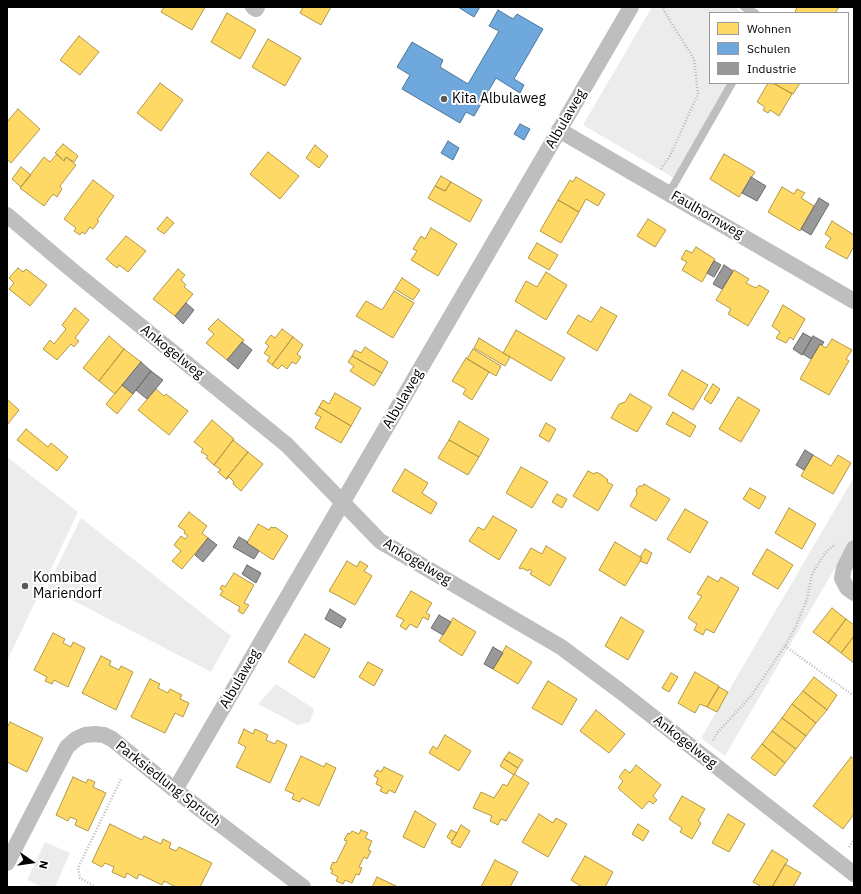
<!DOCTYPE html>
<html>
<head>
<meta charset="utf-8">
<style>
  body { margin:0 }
  #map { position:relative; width:861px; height:894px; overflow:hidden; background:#fff; font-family:"IBM Plex Sans",sans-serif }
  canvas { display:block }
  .frame { position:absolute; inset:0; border:8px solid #000; pointer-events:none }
  .legend { position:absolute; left:709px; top:12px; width:140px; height:72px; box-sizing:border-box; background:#fff; border:1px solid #999; margin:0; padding:5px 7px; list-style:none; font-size:12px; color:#000 }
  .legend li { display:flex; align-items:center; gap:8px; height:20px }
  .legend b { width:20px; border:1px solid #999 }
  .north { position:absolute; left:12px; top:842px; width:40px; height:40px; -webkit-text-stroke:3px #fff; paint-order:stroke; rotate:103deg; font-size:11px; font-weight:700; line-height:16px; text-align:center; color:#000 }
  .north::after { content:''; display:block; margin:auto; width:14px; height:18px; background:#000; clip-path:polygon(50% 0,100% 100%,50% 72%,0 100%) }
</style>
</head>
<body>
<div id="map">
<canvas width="861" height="894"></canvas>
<div class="frame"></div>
<ul class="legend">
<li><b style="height:11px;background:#ffd966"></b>Wohnen</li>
<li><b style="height:11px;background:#6fa8dc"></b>Schulen</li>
<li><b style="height:11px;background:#999"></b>Industrie</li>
</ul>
<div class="north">N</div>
</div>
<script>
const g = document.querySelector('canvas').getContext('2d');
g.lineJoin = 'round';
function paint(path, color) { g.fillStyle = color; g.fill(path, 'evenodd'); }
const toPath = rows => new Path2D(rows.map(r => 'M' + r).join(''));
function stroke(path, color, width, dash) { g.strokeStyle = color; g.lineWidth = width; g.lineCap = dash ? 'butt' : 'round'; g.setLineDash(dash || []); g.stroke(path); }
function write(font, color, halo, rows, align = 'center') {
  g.font = font + ' "IBM Plex Sans",sans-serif'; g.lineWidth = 4; g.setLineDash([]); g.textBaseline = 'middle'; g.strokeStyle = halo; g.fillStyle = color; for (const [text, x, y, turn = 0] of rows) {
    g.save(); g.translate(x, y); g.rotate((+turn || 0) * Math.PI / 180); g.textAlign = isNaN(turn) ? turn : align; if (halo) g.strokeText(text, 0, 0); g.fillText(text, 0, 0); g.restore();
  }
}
const green = toPath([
  [652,7,736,7,742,13,710,13,710,83,728,83,674,178,583,125],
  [7,457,78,512,7,661],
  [854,477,854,541,849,544,725,756,701,738],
  [81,518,231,636,211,672,47,587],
  [276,684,314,709,310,722,298,725,258,704],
  [45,842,70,853,55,887,42,887,27,880]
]);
const homes = toPath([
  [164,7,205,7,192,30,161,12,164,7],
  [303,7,331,7,321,25,300,13,303,7],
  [794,7,839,7,835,13,797,13,795,11,797,8,794,7],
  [227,13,256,30,240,59,211,42,227,13],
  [79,36,99,52,80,75,60,60,79,36],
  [268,39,301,58,285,86,252,67,268,39],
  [160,83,183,100,161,131,137,113,160,83],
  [768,83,773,83,792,94,779,116,770,110,768,113,763,110,765,107,757,102,768,83],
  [773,83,800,83,793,94,773,83],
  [18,109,40,129,11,163,7,159,7,122,18,109],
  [63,144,78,156,74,162,66,157,64,161,55,153,63,144],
  [315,145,328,156,319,168,306,158,315,145],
  [268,152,299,176,280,199,250,174,268,152],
  [57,154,64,161,66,157,76,165,60,186,62,189,57,197,53,194,44,206,20,188,44,157,50,162,57,154],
  [724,154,755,172,739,197,710,179,724,154],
  [21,167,31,175,21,187,12,179,21,167],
  [441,176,451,182,445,191,435,186,441,176],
  [576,177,605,194,598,206,586,199,579,212,558,200,570,180,573,182,576,177],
  [93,180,114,196,97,220,99,221,93,229,90,227,85,234,82,232,80,235,74,231,76,228,64,219,93,180],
  [451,182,482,200,470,222,428,198,435,186,445,191,451,182],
  [782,187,794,194,797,189,805,193,801,198,814,206,800,231,768,212,782,187],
  [558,200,579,212,561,243,540,231,558,200],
  [167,217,174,223,164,234,157,229,167,217],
  [648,219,666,230,655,247,637,236,648,219],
  [832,221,854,235,854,246,847,259,825,247,831,238,825,234,832,221],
  [431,228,457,244,438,276,411,260,417,251,413,249,421,236,425,239,431,228],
  [126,236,146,251,128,272,119,265,117,268,106,259,126,236],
  [537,243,558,255,549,270,528,258,537,243],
  [696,247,715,259,702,282,682,270,687,262,681,259,686,250,692,253,696,247],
  [18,268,23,272,26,269,47,285,30,306,9,289,14,283,9,278,18,268],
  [178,269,185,275,181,280,186,285,184,287,193,294,175,316,153,299,178,269],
  [734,270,749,279,746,283,756,288,759,285,769,291,748,326,728,314,731,309,716,300,734,270],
  [546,272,567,285,546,320,515,301,526,281,537,287,546,272],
  [402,278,420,290,413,300,395,289,402,278],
  [394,291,414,303,393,338,356,316,366,301,382,310,394,291],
  [783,305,805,319,793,340,790,337,786,343,776,338,780,332,772,326,783,305],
  [601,307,617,316,597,351,567,333,578,315,591,322,601,307],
  [75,308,89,320,75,338,79,341,74,347,71,344,57,360,43,349,50,340,54,344,66,329,62,325,75,308],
  [218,319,244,340,227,360,206,343,214,334,208,329,218,319],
  [282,329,293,337,272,365,267,361,270,357,264,353,269,346,265,343,271,335,275,338,282,329],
  [516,330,565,358,551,381,503,353,516,330],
  [109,336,124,349,99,381,83,368,109,336],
  [293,337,303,345,297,354,301,357,296,364,292,362,287,369,282,365,278,369,272,365,293,337],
  [479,338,510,357,505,366,474,348,479,338],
  [832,339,852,350,846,359,849,361,829,395,800,379,820,344,826,348,832,339],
  [365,347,388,362,382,373,352,356,355,350,361,353,365,347],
  [124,349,141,362,115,394,99,381,124,349],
  [473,349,501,366,496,376,467,359,473,349],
  [352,356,382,373,374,386,350,371,354,366,348,362,352,356],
  [466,358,489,372,472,400,463,394,466,389,452,381,466,358],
  [682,370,708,385,693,410,668,395,682,370],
  [713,384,720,389,711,404,704,399,713,384],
  [122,385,133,394,117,414,106,404,122,385],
  [156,389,164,396,166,394,188,411,169,435,138,410,156,389],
  [335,393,361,408,351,426,319,407,323,400,329,404,335,393],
  [630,394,652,407,637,432,611,418,619,404,625,402,630,394],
  [738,397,760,410,741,442,719,429,738,397],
  [7,399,19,410,7,425,7,399],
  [319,407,351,426,341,443,315,428,321,417,315,414,319,407],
  [673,412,696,426,690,437,666,424,673,412],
  [212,420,234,439,214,465,206,458,208,456,201,452,203,449,194,442,212,420],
  [459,421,489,439,479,457,449,440,459,421],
  [546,423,556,429,549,442,539,436,546,423],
  [26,429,48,447,51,443,68,457,57,471,17,440,26,429],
  [233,440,248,452,226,479,218,472,221,470,214,465,233,440],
  [449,440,479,457,468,475,438,458,449,440],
  [248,452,263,464,241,491,233,484,234,482,229,477,227,479,226,479,248,452],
  [813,455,831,466,838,455,851,463,833,494,801,476,813,455],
  [521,467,548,482,532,508,506,493,521,467],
  [405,469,428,483,422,493,437,503,431,514,392,491,405,469],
  [588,471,594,474,596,472,602,475,608,480,607,482,613,485,598,511,573,496,588,471],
  [644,484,670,499,656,521,630,506,637,494,636,490,639,486,643,486,644,484],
  [750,488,766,497,759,509,743,499,750,488],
  [557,494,567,499,562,508,552,502,557,494],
  [789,508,816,524,802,549,775,533,789,508],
  [685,509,708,522,690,553,667,539,685,509],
  [189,512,207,526,202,533,208,538,182,569,172,561,181,551,174,545,181,536,185,539,188,536,184,533,185,531,178,526,189,512],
  [493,516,517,530,499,560,469,541,478,527,484,530,493,516],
  [258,524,269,530,271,527,274,528,275,527,288,536,273,560,247,543,258,524],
  [615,542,642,558,625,586,599,570,615,542],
  [546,546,566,558,550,586,530,574,532,571,529,569,528,571,522,568,520,569,519,568,531,548,542,554,546,546],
  [645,549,652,553,647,564,640,561,642,558,640,557,645,549],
  [767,549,793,565,778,589,752,574,767,549],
  [347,561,357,567,360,561,368,566,364,571,372,576,355,605,329,591,347,561],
  [234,573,254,585,244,603,249,605,243,614,238,611,240,607,220,595,223,591,220,589,222,585,225,587,234,573],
  [708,576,718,582,721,577,739,588,714,633,706,629,703,635,694,630,697,624,688,618,702,596,697,594,708,576],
  [411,591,432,603,426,613,430,615,428,620,423,617,417,628,410,624,406,630,400,626,404,620,396,616,411,591],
  [832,608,846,619,828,643,813,632,832,608],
  [621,617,644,631,628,660,605,646,621,617],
  [453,618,476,632,462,656,439,641,453,618],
  [846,619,854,625,854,636,841,653,828,643,846,619],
  [53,633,65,639,63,643,71,647,73,642,85,648,68,687,54,680,52,684,45,681,47,677,34,670,53,633],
  [305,634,330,649,314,678,288,662,305,634],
  [854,636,854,663,841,653,854,636],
  [506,646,532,662,518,684,493,669,506,646],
  [101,656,111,661,109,665,119,670,121,666,133,672,116,710,82,693,101,656],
  [368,662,383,670,374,686,359,677,368,662],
  [695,672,719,686,707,707,700,704,695,713,678,703,695,672],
  [671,673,678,677,669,692,662,688,671,673],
  [814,677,837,695,827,710,803,691,814,677],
  [150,679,160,684,158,688,168,693,170,689,182,695,180,699,189,703,183,717,175,713,165,733,131,717,150,679],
  [548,681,577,699,562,725,532,708,548,681],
  [719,687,728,692,717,712,707,707,719,687],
  [803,691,827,710,816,723,792,704,803,691],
  [792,704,816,723,806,736,782,718,792,704],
  [596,710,625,734,609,753,580,731,596,710],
  [782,718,806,736,796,749,772,731,782,718],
  [10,722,43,738,27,772,7,762,7,728,10,722],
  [244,729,253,734,255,729,268,735,266,740,275,744,277,740,287,745,270,783,236,767,246,747,238,743,244,729],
  [772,731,796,749,785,763,762,744,772,731],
  [445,735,471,751,459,771,429,753,433,746,437,749,445,735],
  [762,744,785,763,775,776,751,758,762,744],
  [509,752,523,760,518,768,504,759,509,752],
  [301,756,324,767,326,763,336,768,319,806,302,798,300,802,292,799,294,794,285,790,301,756],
  [851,757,854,759,854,814,843,829,813,806,851,757],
  [504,759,518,768,514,775,500,766,504,759],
  [636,765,661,785,653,796,657,800,653,804,649,801,642,809,618,788,623,781,619,777,625,769,630,773,636,765],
  [384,767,403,776,395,793,389,790,387,794,380,791,382,787,376,784,378,778,374,776,377,770,381,772,384,767],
  [514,774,529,783,506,821,501,819,498,825,490,821,492,816,473,808,481,792,494,798,503,784,507,786,514,774],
  [73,777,86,783,88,779,95,782,93,787,106,793,88,831,75,825,77,820,70,817,68,821,56,815,73,777],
  [682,796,705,809,698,821,701,823,692,839,680,832,682,828,669,819,682,796],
  [415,811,436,824,424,848,403,837,415,811],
  [539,814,553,823,556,818,567,824,548,857,522,842,539,814],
  [728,814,745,824,729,852,712,843,728,814],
  [110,824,142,840,144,836,161,844,163,839,171,843,169,848,176,851,179,847,212,863,200,887,176,887,164,881,162,885,139,874,137,879,127,873,125,878,112,872,114,867,105,863,102,867,92,862,110,824],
  [638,824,649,831,643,841,632,834,638,824],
  [461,825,470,831,460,848,451,843,461,825],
  [361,830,368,833,365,838,372,841,368,850,371,851,367,859,364,857,359,867,362,868,359,875,356,874,352,883,345,880,343,884,336,881,338,877,331,873,333,870,330,869,333,862,336,863,347,841,344,840,348,833,350,834,352,831,359,834,361,830],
  [451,830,457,833,452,841,447,837,451,830],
  [772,850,788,860,772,887,762,887,753,882,772,850],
  [585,856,613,872,605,887,582,887,571,880,585,856],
  [495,860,518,872,510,887,481,887,495,860],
  [785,864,801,873,793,887,772,887,785,864],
  [377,877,398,887,372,887,377,877]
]);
const schools = toPath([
  [458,7,480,7,474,17,458,7],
  [498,10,513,19,517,14,543,29,514,79,524,85,520,93,496,78,474,116,466,112,460,123,402,89,410,75,397,67,412,42,443,60,440,67,468,84,499,31,489,26,498,10],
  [520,124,530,129,524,140,514,134,520,124],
  [448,141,459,148,453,160,441,153,448,141]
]);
const industry = toPath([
  [751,177,766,186,757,201,742,193,751,177],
  [819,198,829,204,811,235,801,229,819,198],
  [714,261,721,265,714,277,707,273,714,261],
  [724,265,733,271,722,289,713,284,724,265],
  [186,303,194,310,183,324,175,316,186,303],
  [803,333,812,338,802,355,793,349,803,333],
  [813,336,824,342,822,345,820,344,811,359,803,354,813,336],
  [242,342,252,350,238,369,227,360,242,342],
  [141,362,151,371,133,394,122,385,141,362],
  [151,371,163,380,147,399,136,390,151,371],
  [805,450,813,455,804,470,796,465,805,450],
  [239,537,248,542,247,543,259,551,254,559,233,547,239,537],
  [208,538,217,545,203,562,195,555,208,538],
  [247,565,261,573,256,583,242,574,247,565],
  [330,609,346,619,341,628,325,619,330,609],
  [439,615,451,622,443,635,431,628,439,615],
  [493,647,503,653,493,669,484,664,493,647]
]);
const path = toPath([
  [661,169,670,156,698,94,694,59,672,24,662,7],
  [785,646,854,696],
  [713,740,718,732,751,696,785,646,796,626,807,599,812,574,825,553,835,544],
  [849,847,854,840],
  [96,887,80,878,78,868,121,779]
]);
const service = toPath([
  [744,7,755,13],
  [669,193,732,83]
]);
const minor = toPath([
  [253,7,256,9,257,7],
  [559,130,854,301],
  [7,215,73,271,287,445,380,541,561,647,620,691,854,874],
  [854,548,844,568,842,578,847,588,854,593],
  [175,790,631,7],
  [7,863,67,747,76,739,85,735,95,734,104,735,112,739,175,790,303,887]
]);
const markers = [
  [444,99,4,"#595959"],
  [25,586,4,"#595959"]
];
const poiNames = [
  ["Kita Albulaweg",452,99],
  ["Kombibad",33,578],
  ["Mariendorf",33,594]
];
const streetNames = [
  ["Albulaweg",566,119,-60],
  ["Faulhornweg",707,215,30],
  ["Ankogelweg",172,352,39],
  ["Albulaweg",403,399,-60],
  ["Ankogelweg",417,562,31],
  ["Albulaweg",240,679,-60],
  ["Ankogelweg",685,742,38],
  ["Parksiedlung Spruch",168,784,38]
];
paint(green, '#ececec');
paint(homes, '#ffd966');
stroke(homes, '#b29847', 1);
paint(schools, '#6fa8dc');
stroke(schools, '#4e769a', 1);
paint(industry, '#999');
stroke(industry, '#6b6b6b', 1);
stroke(path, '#b9b9b9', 2.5, [1, 2]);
stroke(service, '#bebebe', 8);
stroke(minor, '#bebebe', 16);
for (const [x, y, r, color] of markers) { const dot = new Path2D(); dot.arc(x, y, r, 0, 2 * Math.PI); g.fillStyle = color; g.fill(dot); stroke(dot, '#fff', 1.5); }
write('14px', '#000', '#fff', poiNames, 'left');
write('14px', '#000', '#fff', streetNames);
</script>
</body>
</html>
